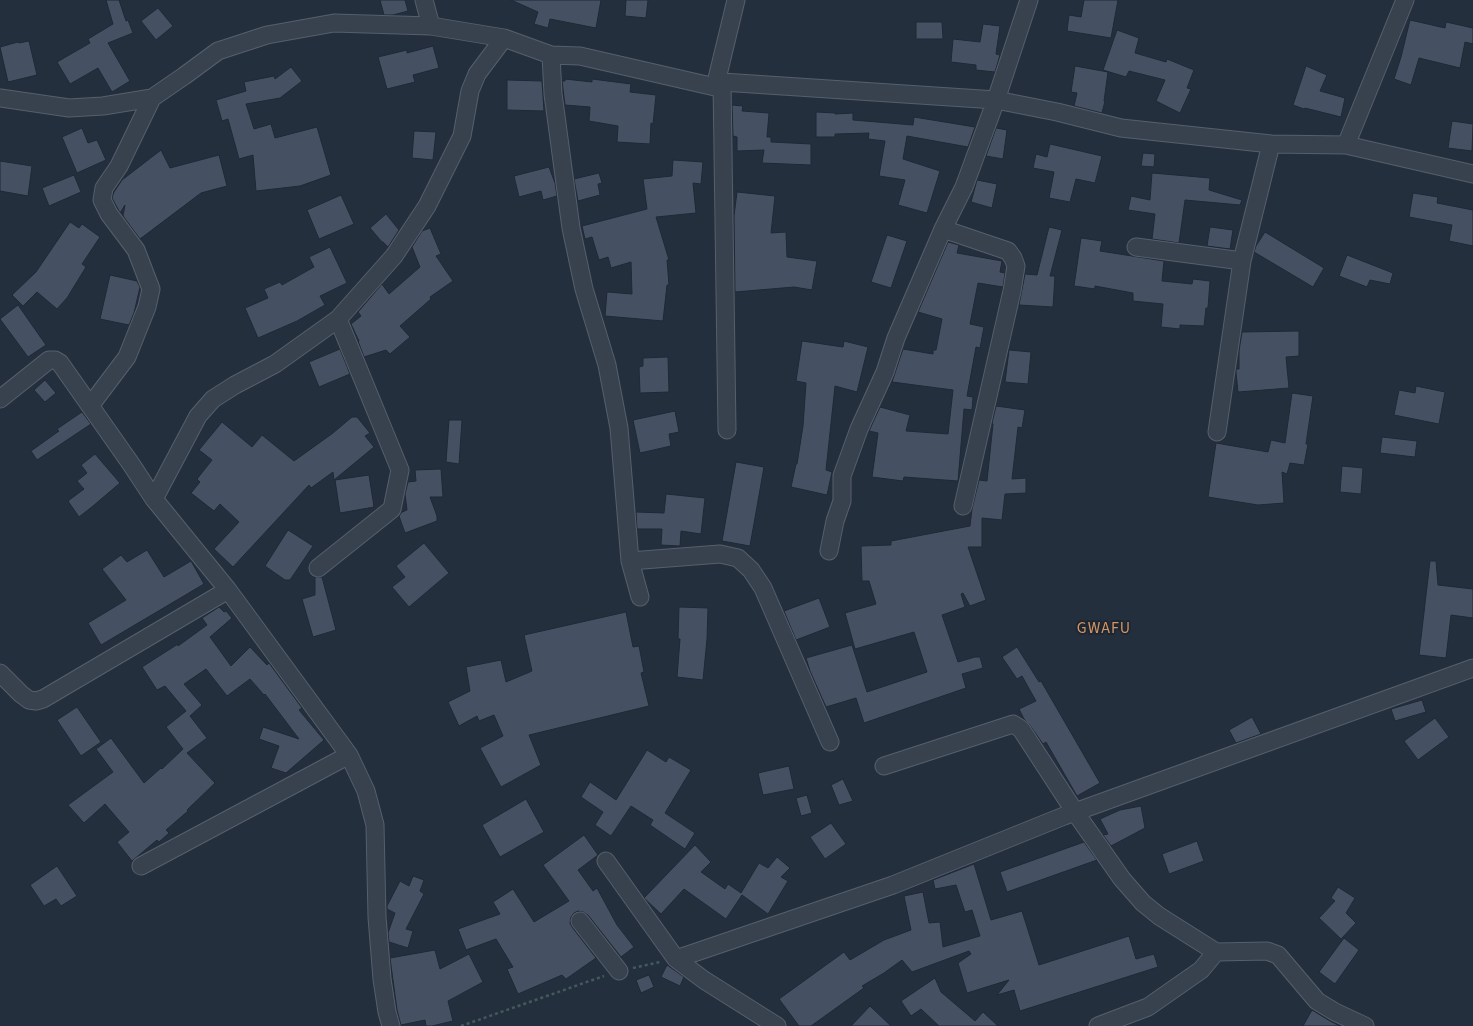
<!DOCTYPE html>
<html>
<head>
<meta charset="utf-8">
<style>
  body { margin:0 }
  canvas { display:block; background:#242f3e }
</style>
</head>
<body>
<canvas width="1473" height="1026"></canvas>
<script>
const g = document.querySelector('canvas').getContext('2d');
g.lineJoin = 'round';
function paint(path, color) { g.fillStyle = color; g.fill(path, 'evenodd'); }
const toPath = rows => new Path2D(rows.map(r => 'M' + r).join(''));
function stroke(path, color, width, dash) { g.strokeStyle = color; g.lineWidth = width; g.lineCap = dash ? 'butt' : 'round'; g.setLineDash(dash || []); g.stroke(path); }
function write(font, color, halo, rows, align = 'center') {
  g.font = font + ' "Source Sans 3",sans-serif'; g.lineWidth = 4; g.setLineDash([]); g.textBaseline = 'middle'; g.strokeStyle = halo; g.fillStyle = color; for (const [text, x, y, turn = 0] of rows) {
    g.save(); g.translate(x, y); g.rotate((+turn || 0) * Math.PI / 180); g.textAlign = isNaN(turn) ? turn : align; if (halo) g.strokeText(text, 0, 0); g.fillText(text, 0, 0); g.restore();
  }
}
const building = toPath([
  [106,0,119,0,126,21,128,20,133,33,108,43,130,81,112,92,98,68,70,84,57,62,90,43,88,39,113,24,106,0],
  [380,0,405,0,408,11,393,15,384,15,380,0],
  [511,0,601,0,596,28,550,19,548,28,534,24,538,12,511,0],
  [626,0,648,0,646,18,625,16,626,0],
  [1084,0,1118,0,1111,38,1067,31,1069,15,1081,17,1084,0],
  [158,8,173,26,156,40,141,21,158,8],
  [1410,20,1445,28,1446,22,1473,28,1473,44,1465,42,1460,68,1419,58,1411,85,1394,79,1401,57,1410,20],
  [916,22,942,22,943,39,916,39,916,22],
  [983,24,1000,26,996,54,1000,55,995,72,976,70,976,65,951,62,953,39,980,42,983,24],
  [1117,30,1139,38,1135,53,1166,62,1167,59,1194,70,1187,88,1191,89,1180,113,1156,101,1165,80,1129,71,1126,77,1103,70,1117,30],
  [29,41,37,75,8,82,0,47,18,42,19,43,29,41],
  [433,46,439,68,413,75,415,82,387,89,378,57,407,50,407,53,433,46],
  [1075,66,1108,72,1104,101,1105,101,1102,113,1074,106,1077,93,1071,92,1075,66],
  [1306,66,1327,75,1320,91,1345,98,1341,117,1305,108,1304,109,1293,105,1306,66],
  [291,67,302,81,280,98,246,104,254,129,271,124,275,138,317,127,331,175,300,186,256,191,253,155,239,159,228,119,222,121,216,100,246,91,244,82,274,76,275,79,291,67],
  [565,79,592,82,592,79,631,84,630,92,656,95,653,124,651,123,650,144,617,142,618,126,589,121,590,107,565,105,562,81,565,81,565,79],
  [507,80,542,81,544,111,507,110,507,80],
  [732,105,743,106,742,111,769,113,767,137,771,137,771,142,811,144,811,165,762,163,764,150,737,151,737,137,733,136,732,105],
  [816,112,835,113,835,114,853,113,853,120,913,125,914,117,975,127,968,147,907,136,903,159,940,171,927,213,898,205,905,180,879,176,885,141,868,139,869,133,835,134,835,137,816,137,816,112],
  [1452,121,1473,124,1472,151,1448,148,1452,121],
  [82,128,88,143,97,140,106,160,77,173,62,137,82,128],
  [996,128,1007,130,1003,159,986,156,996,128],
  [414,131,436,132,433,160,412,158,414,131],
  [1050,144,1102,156,1095,183,1076,179,1070,202,1049,198,1054,172,1033,168,1036,154,1047,157,1050,144],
  [161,150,170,168,219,155,227,186,201,193,140,239,123,216,125,205,120,213,118,209,112,198,114,192,122,180,161,150],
  [1143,153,1155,154,1154,167,1141,166,1143,153],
  [673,160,703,162,701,184,693,183,696,213,656,217,669,260,667,260,669,285,667,285,663,321,605,316,607,292,632,294,631,262,611,268,608,257,599,260,592,237,585,239,582,226,647,209,643,179,672,176,673,160],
  [0,161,32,166,28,196,0,191,0,161],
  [549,167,555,183,557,196,543,200,541,191,519,197,514,176,549,167],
  [599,173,602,183,598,184,600,195,578,201,574,179,599,173],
  [1152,173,1210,178,1209,190,1242,200,1240,205,1185,200,1179,243,1152,239,1155,214,1128,210,1131,196,1150,200,1152,173],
  [74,175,81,192,49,206,42,188,74,175],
  [977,180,997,184,992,208,971,202,977,180],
  [737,192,775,196,771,233,786,232,787,257,817,261,812,290,794,287,735,292,734,216,737,192],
  [1413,193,1438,197,1437,203,1473,210,1473,246,1449,241,1452,225,1409,217,1413,193],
  [341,195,354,224,319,239,307,210,341,195],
  [386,214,399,230,388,247,383,242,382,242,370,228,386,214],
  [70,222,79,228,82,224,100,237,82,264,86,267,67,298,57,309,37,292,23,306,12,295,36,272,70,222],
  [1049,227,1062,230,1050,276,1055,276,1053,307,1019,305,1025,274,1037,275,1049,227],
  [1210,227,1233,230,1230,249,1207,246,1210,227],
  [430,228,441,254,436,256,453,281,430,297,431,299,400,326,410,337,390,354,386,350,364,357,358,341,359,341,351,324,361,316,358,312,382,284,389,294,420,267,412,247,422,231,430,228],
  [1265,232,1324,268,1313,287,1254,252,1256,246,1265,232],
  [887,235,907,241,891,288,871,282,887,235],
  [1081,238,1102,241,1100,251,1164,261,1162,281,1192,284,1193,279,1210,281,1208,308,1206,308,1204,326,1180,325,1180,329,1161,327,1163,304,1133,301,1133,293,1095,286,1095,289,1074,286,1081,238],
  [948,242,959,245,957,253,1002,261,1000,272,1005,273,1003,287,978,283,970,324,984,327,980,348,976,347,967,396,973,397,972,410,964,409,958,481,904,477,903,481,872,477,878,433,869,431,880,407,910,415,906,431,948,434,953,390,892,382,903,349,933,354,933,350,936,350,942,319,918,312,948,242],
  [330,247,347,283,320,296,325,305,297,321,258,338,245,308,268,298,264,289,280,282,282,285,314,267,309,257,330,247],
  [1347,255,1393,273,1390,284,1370,280,1367,287,1339,276,1347,255],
  [110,275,137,281,140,287,134,313,129,325,100,319,110,275],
  [18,305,46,345,28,357,0,319,18,305],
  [1299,331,1299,356,1286,357,1289,388,1238,392,1236,372,1236,369,1239,369,1239,351,1242,332,1299,331],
  [802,341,843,347,844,341,868,347,857,392,835,386,826,470,832,472,827,495,791,487,796,464,797,464,803,426,806,383,796,381,802,341],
  [340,349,350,374,319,387,309,362,340,349],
  [1009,350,1031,352,1028,384,1005,382,1009,350],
  [668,357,669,392,640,393,639,367,643,366,643,358,668,357],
  [45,380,56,393,45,402,34,390,45,380],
  [1416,386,1445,392,1439,424,1394,415,1399,390,1415,393,1416,386],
  [1292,393,1313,396,1306,444,1308,444,1304,465,1290,463,1287,474,1282,472,1284,503,1258,505,1208,497,1216,443,1268,452,1271,440,1285,443,1292,393],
  [996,406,1025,410,1022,428,1018,427,1012,479,1026,478,1026,493,1005,494,1002,520,982,518,982,547,968,547,986,600,970,606,963,593,961,594,965,607,942,615,958,662,975,657,980,657,983,668,962,674,966,688,864,723,856,698,826,707,810,671,806,658,852,645,867,692,927,672,914,632,855,649,845,613,876,604,869,581,862,581,861,546,891,545,891,541,970,526,972,509,979,480,987,481,993,424,992,423,996,406],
  [675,411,679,432,669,434,671,446,640,453,633,420,675,411],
  [82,412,91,424,37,460,31,451,59,431,57,429,82,412],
  [352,417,357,417,370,433,365,436,374,447,334,480,333,472,311,488,309,485,233,567,214,549,239,522,220,504,214,511,191,493,200,482,197,479,212,460,199,450,222,422,252,447,262,435,294,461,333,433,352,417],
  [449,420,462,420,459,464,446,462,449,420],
  [1382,437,1417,441,1415,457,1380,453,1382,437],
  [95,454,120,483,93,506,79,517,68,501,84,489,77,481,87,473,81,465,95,454],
  [736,462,764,467,750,546,722,541,736,462],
  [1342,466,1363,468,1361,494,1340,492,1342,466],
  [441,469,443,497,430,497,437,516,437,521,405,533,399,516,402,512,407,510,405,494,408,482,416,481,415,470,441,469],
  [369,475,374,507,340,513,335,480,369,475],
  [666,494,705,498,701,534,681,531,680,546,661,545,662,529,637,529,636,512,664,513,666,494],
  [288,530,313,546,290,580,285,580,265,566,288,530],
  [424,543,449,573,409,607,392,587,405,577,396,566,424,543],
  [147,550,164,577,191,561,204,584,101,645,88,623,126,600,102,569,121,555,127,562,147,550],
  [1430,561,1436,561,1438,585,1473,589,1473,618,1451,615,1446,658,1419,655,1430,561],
  [315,577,322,577,336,630,313,637,302,599,315,595,315,577],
  [819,598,830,627,796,640,784,611,819,598],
  [219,607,224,612,226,611,232,618,210,637,231,666,250,647,267,665,269,663,302,708,299,710,324,740,286,773,271,768,279,746,259,739,263,727,299,739,265,694,264,695,250,679,227,696,206,669,184,684,202,705,190,716,207,738,187,753,215,783,187,810,188,811,166,830,169,833,159,842,157,840,132,861,117,842,129,832,105,804,84,823,68,805,113,772,96,749,111,738,144,783,161,768,162,769,183,749,166,727,186,711,165,686,157,690,142,667,178,644,178,646,207,625,202,618,219,607],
  [679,607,708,608,707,639,703,680,677,677,680,639,678,639,679,607],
  [626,612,633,647,639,646,644,672,641,673,649,706,529,735,541,765,501,787,480,748,503,736,494,715,479,721,477,716,459,726,448,702,470,691,466,667,501,660,506,682,532,671,524,635,626,612],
  [1017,647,1039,682,1041,681,1100,783,1077,796,1046,742,1043,744,1029,724,1024,719,1019,709,1036,701,1022,676,1017,679,1002,657,1017,647],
  [1422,700,1426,712,1395,721,1391,709,1422,700],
  [77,707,101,742,81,756,57,720,77,707],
  [1252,717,1261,734,1236,743,1229,730,1252,717],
  [1435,718,1449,737,1418,760,1404,741,1435,718],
  [647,750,666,762,669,757,691,770,665,813,695,833,685,849,650,825,653,820,631,806,611,836,595,825,603,812,581,797,590,782,616,800,647,750],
  [789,766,794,789,763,795,758,773,789,766],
  [843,779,853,801,839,805,831,785,843,779],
  [807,795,812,813,801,816,796,798,807,795],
  [526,799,544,832,500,857,482,825,526,799],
  [1141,806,1145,828,1111,846,1103,835,1108,834,1100,819,1120,810,1141,806],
  [831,823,846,844,825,859,810,837,831,823],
  [584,835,598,855,578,870,593,891,597,888,617,925,634,947,621,957,588,915,583,912,578,911,574,913,571,917,570,923,572,927,596,958,566,979,562,975,518,994,507,969,513,967,496,939,466,950,458,929,500,914,493,902,513,889,534,922,569,901,543,865,584,835],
  [1197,841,1204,861,1169,874,1162,854,1197,841],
  [1084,842,1097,860,1007,892,1000,872,1084,842],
  [695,845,711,862,701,872,725,889,728,884,741,893,759,863,768,868,777,857,790,868,781,877,788,881,768,914,742,895,726,919,684,889,661,914,644,898,695,845],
  [974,864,991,920,1022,911,1039,965,1129,936,1136,959,1154,954,1158,967,1020,1011,1014,990,997,995,1009,980,967,993,958,963,971,954,969,951,912,972,902,960,884,973,862,986,864,988,811,1026,799,1026,779,999,844,952,850,960,884,940,911,930,904,896,923,892,929,923,940,922,943,947,980,936,972,910,965,912,956,885,935,889,933,880,974,864],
  [57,866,77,896,61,906,56,899,44,906,30,885,57,866],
  [413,876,424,880,420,891,424,894,406,929,413,931,408,948,389,942,388,933,395,913,387,909,387,906,400,881,409,886,413,876],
  [1338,887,1355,898,1346,913,1356,923,1341,939,1319,918,1335,901,1331,898,1338,887],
  [1344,938,1359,950,1335,984,1319,972,1344,938],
  [435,950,440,969,469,954,483,982,448,1001,453,1021,432,1026,426,1026,425,1020,401,1025,397,1010,390,958,435,950],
  [667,965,684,977,680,986,661,977,667,965],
  [649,975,654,987,641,993,636,980,649,975],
  [935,978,941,992,975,1021,983,1012,998,1026,939,1026,921,1009,911,1016,901,1001,935,978],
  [870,1006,891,1026,851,1026,870,1006],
  [1312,1010,1330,1021,1340,1026,1303,1026,1312,1010]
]);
const path = toPath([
  [633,968,660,962],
  [461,1026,604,976]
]);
const minor = toPath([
  [424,0,431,26],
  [551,55,553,94,571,228,584,289,607,365,619,428,630,561,640,597],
  [722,82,727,430],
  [715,87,736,0],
  [0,98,69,108,103,106,152,98,184,76,218,51,267,35,334,23,431,26,504,38,551,55,580,56,715,87,722,82,996,100,1057,112,1121,128,1271,144,1346,145,1473,174],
  [1346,145,1405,0],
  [943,229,1008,251,1013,258,1016,266,1012,291,963,506],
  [1136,247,1242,261],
  [0,399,49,360,55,360,60,363,131,464,154,499,228,590,349,755,366,791,375,825,377,917,382,979,387,1012,391,1026],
  [90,406,127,357,147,307,151,289,136,250,109,214,102,200,104,188,119,166,152,98],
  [1217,432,1242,261,1271,144],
  [154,499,198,416,213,399,235,385,275,364,338,319,394,256,427,206,462,136,470,91,477,74,504,38],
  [829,551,835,521,842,501,842,476,859,429,885,372,896,338,943,229,964,187,996,100,1029,0],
  [630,561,720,554,738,558,751,570,763,588,830,742],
  [318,568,392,509,400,470,338,319],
  [0,673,21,694,29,700,36,701,43,699,228,590],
  [884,766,1013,724,1021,729,1075,812,1122,879,1143,903,1159,916,1216,952,1267,951,1278,955,1317,1001,1335,1012,1365,1026],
  [606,861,676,959,704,980,777,1026],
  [141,866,349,755],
  [580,921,619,971],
  [676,959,893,885,1064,816,1473,668],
  [1098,1026,1148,1007,1201,970,1216,952]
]);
const quarterNames = [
  ["GWAFU",1104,629]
];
paint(building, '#455162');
stroke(building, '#1f2835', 1);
stroke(minor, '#565f6c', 19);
stroke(path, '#44595c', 2.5, [3, 3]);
stroke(minor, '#38414e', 17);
g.letterSpacing = '1px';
write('16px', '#d59563', '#1d2633', quarterNames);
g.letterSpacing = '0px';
</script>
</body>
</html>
